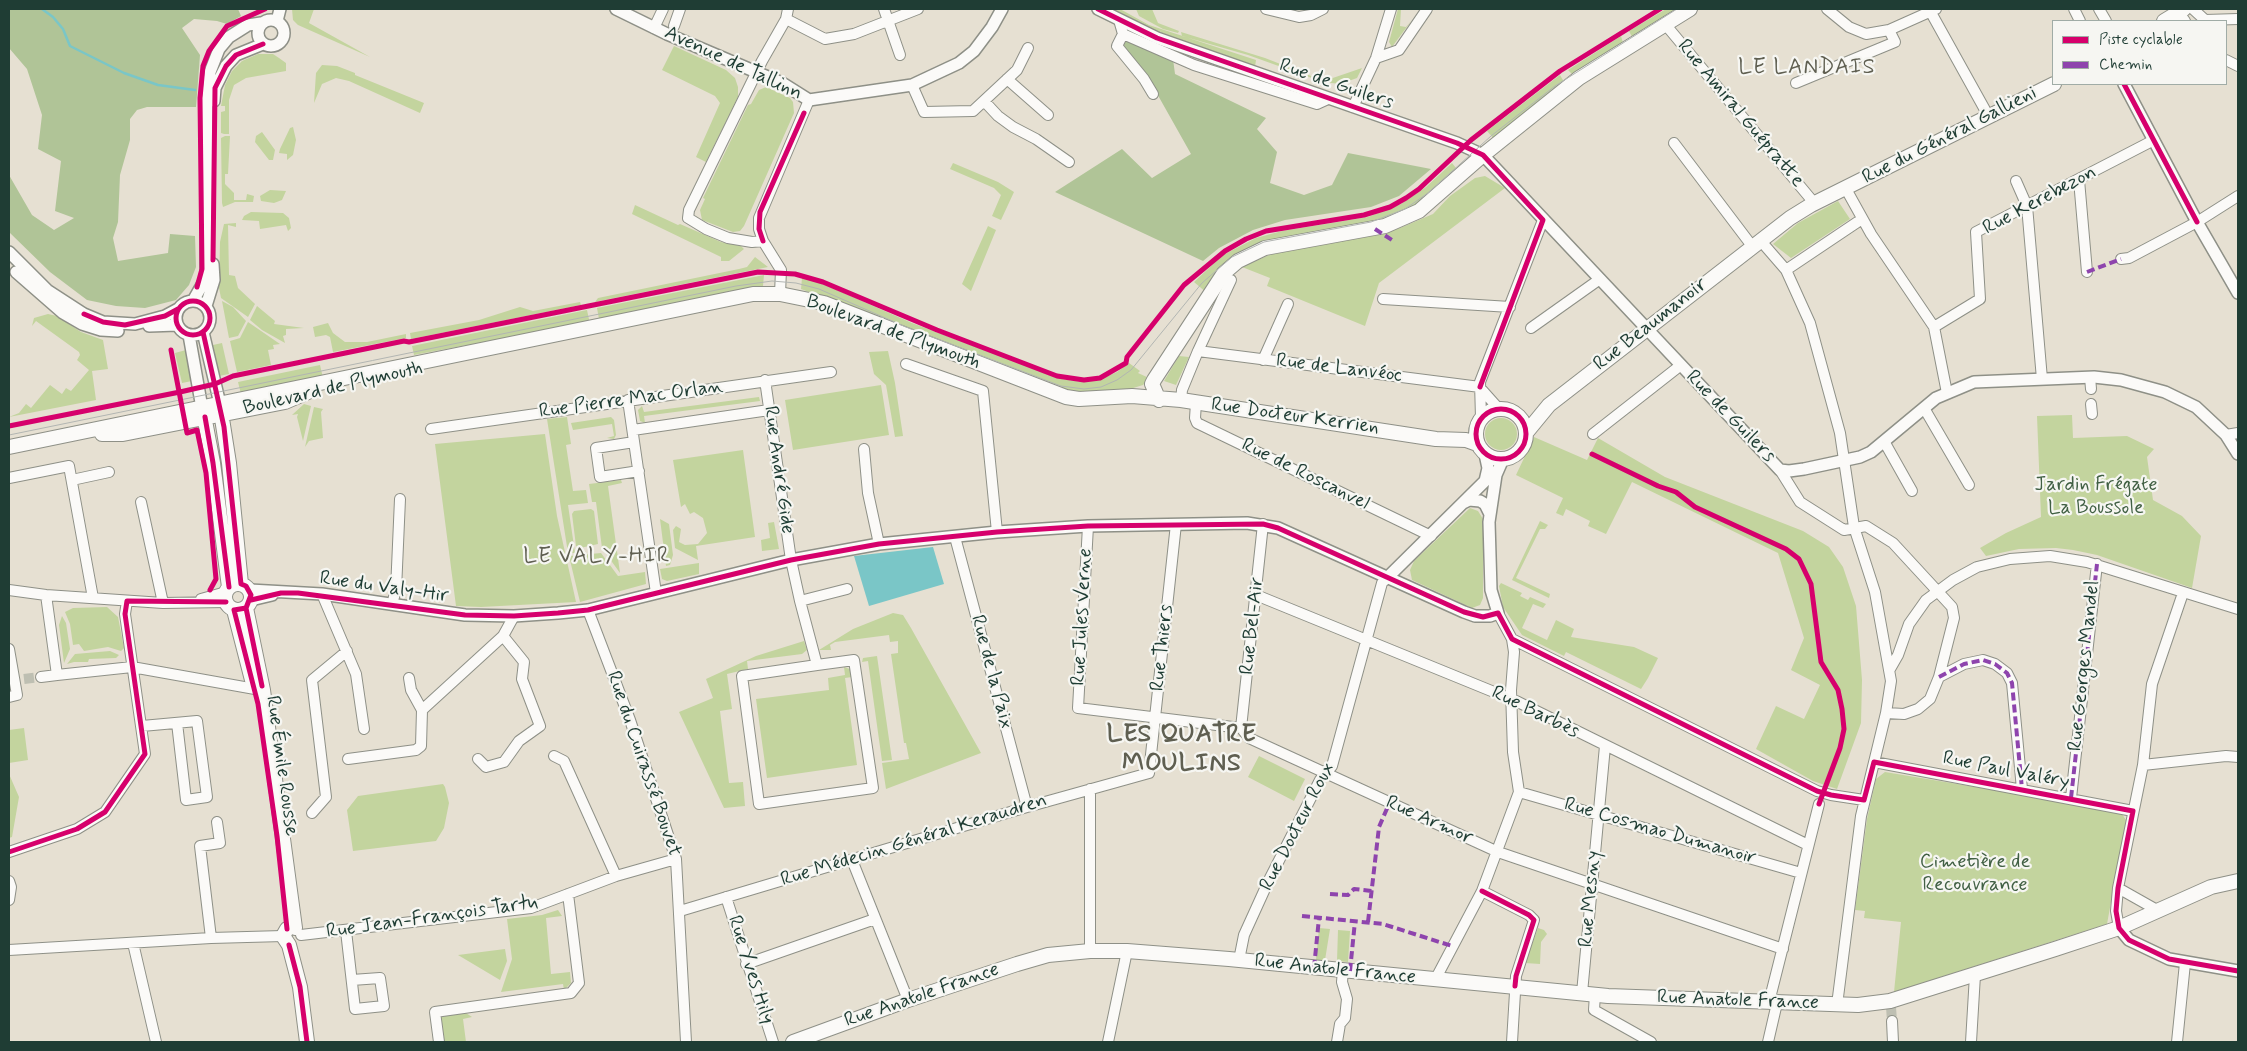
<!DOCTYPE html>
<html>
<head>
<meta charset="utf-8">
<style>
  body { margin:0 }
  #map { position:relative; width:2247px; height:1051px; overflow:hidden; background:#e6e0d2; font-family:Mynerve,sans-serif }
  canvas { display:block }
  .frame { position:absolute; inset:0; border:10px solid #1f3d34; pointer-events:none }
  .legend { position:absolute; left:2052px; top:20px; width:175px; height:65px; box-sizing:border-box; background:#f6f6f2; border:1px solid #a0aca6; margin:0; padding:6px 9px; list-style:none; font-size:15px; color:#1f3d34 }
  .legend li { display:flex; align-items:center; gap:10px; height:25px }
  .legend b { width:25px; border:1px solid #a0aca6 }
</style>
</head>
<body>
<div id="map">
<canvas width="2247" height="1051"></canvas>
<div class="frame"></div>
<ul class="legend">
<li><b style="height:6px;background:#d6006c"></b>Piste cyclable</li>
<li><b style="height:6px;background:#8e44ad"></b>Chemin</li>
</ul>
</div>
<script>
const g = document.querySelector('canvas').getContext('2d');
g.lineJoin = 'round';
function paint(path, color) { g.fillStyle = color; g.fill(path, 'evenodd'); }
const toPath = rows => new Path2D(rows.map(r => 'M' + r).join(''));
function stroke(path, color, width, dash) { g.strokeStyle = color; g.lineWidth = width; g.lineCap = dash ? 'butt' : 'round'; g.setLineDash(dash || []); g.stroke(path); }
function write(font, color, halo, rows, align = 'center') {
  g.font = font + ' Mynerve,sans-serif'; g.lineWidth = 4.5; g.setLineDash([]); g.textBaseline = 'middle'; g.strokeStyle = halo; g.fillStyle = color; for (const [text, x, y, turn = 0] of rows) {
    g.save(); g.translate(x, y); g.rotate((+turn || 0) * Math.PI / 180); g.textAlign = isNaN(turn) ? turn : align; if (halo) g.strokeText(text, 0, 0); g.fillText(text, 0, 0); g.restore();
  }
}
const green = toPath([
  [292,9,314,9,309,23,370,57,298,25,293,20],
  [1110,9,1120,9,1149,25,1256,60,1255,67,1151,30],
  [1136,9,1152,9,1158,23,1179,31,1178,33,1163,29,1139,16],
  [1398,9,1401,9,1400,26,1406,27,1412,20,1392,47,1389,42],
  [1666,9,1685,9,1632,37,1629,31],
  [1181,32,1265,58,1324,81,1362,68,1357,78,1340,84,1323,82,1248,55,1182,36],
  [1621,36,1623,43,1574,76,1568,70],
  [674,46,726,70,735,78,738,87,738,97,706,162,696,157,720,103,715,96,662,70],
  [258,54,273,54,279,58,286,63,286,71,246,78,234,85,229,100,229,134,224,134,221,133,221,112,225,111,225,106,221,106,225,85,232,71,242,61],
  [322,65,337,66,355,73,355,75,424,103,420,113,349,81,336,78,322,84,314,103,316,73],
  [1560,75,1564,82,1494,139,1487,131],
  [766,87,790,98,793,102,794,113,744,226,740,231,733,232,702,220,700,210,705,199,703,198,748,105,751,104,759,90],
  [293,127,296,140,293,155,287,160,287,154,279,153,280,149,290,128],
  [262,132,275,150,273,160,269,160,255,142,256,136],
  [225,136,230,136,228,174,225,174,225,184,234,193,234,200,246,200,247,194,254,196,253,202,235,202,223,207,222,203,221,138],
  [953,163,998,182,1014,192,1001,220,992,216,1001,195,994,188,950,169],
  [1452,163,1460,173,1397,219,1259,248,1207,293,1194,282,1223,255,1256,238,1282,231,1368,217,1401,204,1426,187],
  [1485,176,1505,188,1379,283,1365,326,1267,286,1270,278,1242,267,1276,252,1377,235,1400,228,1433,214,1450,196,1475,178],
  [270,190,286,191,282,200,274,203,261,201,260,196],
  [1838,201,1850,219,1791,258,1773,244,1798,223],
  [635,205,678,225,680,224,721,242,741,246,744,249,729,261,721,261,721,257,632,214],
  [251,212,283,213,289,218,291,228,288,231,286,225,260,229,259,221,242,220,244,216],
  [236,223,236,227,228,225,229,275,235,276,238,288,255,304,248,317,221,298,219,288,220,242,224,224],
  [988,226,996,230,971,291,962,284],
  [755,257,768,267,595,302,598,298,739,269,747,267],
  [764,275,763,286,599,319,597,308],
  [802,278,821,283,912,323,1062,379,1082,382,1099,380,1117,372,1129,363,1140,371,1138,373,1149,378,1143,385,1130,389,1088,394,1075,394,801,289],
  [222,301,233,307,246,321,238,336,229,338],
  [580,302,581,305,411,339,410,333,479,320,520,307,533,311],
  [257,306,275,321,274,324,304,328,286,329,286,335,283,336,285,343,262,330,250,320],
  [587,310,590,324,468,349,467,345,414,355,412,346],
  [48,314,57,316,81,332,103,340,108,369,92,371,96,400,9,417,19,413,26,404,31,408,50,385,62,394,66,388,71,391,89,370,77,360,80,355,79,352,36,321,32,326,34,318],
  [248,322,280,344,273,345,274,349,268,350,271,365,237,372,230,341,240,338],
  [328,323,333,333,345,342,367,342,406,334,406,338,333,352,330,337,326,335,315,337,313,327],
  [222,343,229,374,219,376,213,345],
  [186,350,192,381,182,383,175,353],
  [888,351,895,383,903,436,895,437,886,385,874,374,869,352],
  [1179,356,1189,357,1176,385,1164,381],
  [320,365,323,378,241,394,238,382],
  [881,385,889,435,793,450,785,400],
  [759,397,760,401,644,416,645,423,640,421,638,410,642,406,644,412],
  [304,404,311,406,303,441,297,417,298,414,292,415],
  [314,407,323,409,321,412,323,438,309,441,305,447],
  [2072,415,2073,438,2127,436,2154,449,2147,457,2153,500,2182,516,2201,536,2192,588,2097,555,2073,550,2056,548,2019,549,1986,556,1980,548,2006,533,2041,517,2037,416],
  [567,417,571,444,566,445,573,491,586,490,588,503,568,505,575,553,568,553,547,419],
  [611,417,614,420,616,435,614,439,607,438,614,436,612,424,573,430,571,423],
  '1485 434a16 16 0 1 1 32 0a16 16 0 1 1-32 0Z',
  [545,434,557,516,576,602,481,607,456,606,435,444],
  [1534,437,1587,460,1598,438,1665,477,1803,531,1829,547,1843,567,1856,606,1862,680,1861,723,1837,789,1813,781,1756,749,1776,706,1804,719,1820,685,1791,670,1804,638,1778,553,1632,482,1606,534,1588,526,1590,521,1566,509,1563,516,1556,513,1563,498,1516,475],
  [743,450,755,537,696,546,698,560,675,548,673,530,676,526,681,529,679,542,685,545,698,544,707,533,703,518,694,512,690,514,685,504,681,507,673,460],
  [621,480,622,483,608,486,620,573,602,548,596,502,592,502,589,484],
  [1470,508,1478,511,1483,519,1483,598,1480,605,1472,608,1412,580,1410,570,1414,561],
  [591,509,594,511,598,544,580,548,576,546,572,514,574,511],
  [660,519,669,524,673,555,670,565,666,566],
  [1540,521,1548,525,1545,529,1540,529,1516,578,1550,594,1549,598,1512,580],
  [774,522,779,549,762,551,761,540,770,538,768,523],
  [601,553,618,576,645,572,646,584,580,602,569,556],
  [699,563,699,574,667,581,662,579,660,569],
  [1501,583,1522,593,1520,596,1528,600,1530,597,1546,604,1543,608,1533,604,1522,628,1547,640,1556,620,1574,629,1571,637,1634,647,1658,658,1648,678,1641,689,1566,652,1564,656,1522,635,1503,607,1499,586],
  [107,607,118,617,124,648,121,651,108,647,84,651,79,644,73,645,70,624,65,612,73,608],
  [893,613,903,615,911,628,981,753,886,789,882,763,909,759,906,743,904,743,891,654,898,653,898,641,890,642,889,635,835,642,830,645,831,650,819,650,853,629],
  [62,616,66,623,70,649,64,663,59,625],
  [804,641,807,650,802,654,747,661,748,669,727,674,732,709,720,711,729,783,743,782,745,806,724,808,679,712,713,698,706,679,756,656],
  [110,651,119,655,116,658,89,659,88,662,74,662,67,664,75,654],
  [877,656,892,760,882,761,868,661,862,662,863,658],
  [844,667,850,669,852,677,845,678,857,765,767,778,756,699,829,690,828,678,845,675],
  [24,728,28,760,9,763,9,730],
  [1259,756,1305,779,1294,801,1248,777],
  [1885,772,2120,811,2126,820,2107,924,1894,992,1901,922,1864,918,1865,911,1855,910,1867,819,1876,779],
  [9,774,19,797,12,837,9,838],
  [443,784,445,787,449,803,444,828,436,841,353,851,347,810,358,796],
  [558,910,562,916,546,918,551,974,570,972,571,983,564,990,563,984,501,992,512,959,507,919,542,915],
  [1319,928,1330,929,1325,960,1316,960],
  [1538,928,1544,930,1547,934,1541,942,1540,964,1525,963],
  [1338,930,1350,931,1348,962,1337,961],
  [505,949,507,961,500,980,458,955],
  [466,1013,472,1017,463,1019,466,1042,442,1042,438,1017]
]);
const forest = toPath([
  [9,9,238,9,241,16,227,24,217,21,194,19,182,28,200,55,196,107,147,107,137,110,130,119,130,140,120,175,118,222,113,238,118,261,168,253,170,234,195,236,196,267,189,285,176,300,145,308,116,306,87,300,50,272,9,232,9,175,32,215,54,230,74,218,55,211,61,161,38,149,42,115,27,69,9,48],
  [1127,38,1173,59,1175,74,1266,118,1257,129,1277,152,1270,183,1304,195,1332,185,1348,153,1431,169,1399,196,1371,207,1285,220,1253,230,1219,248,1203,261,1055,192,1122,149,1152,178,1191,154,1151,83,1120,47]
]);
const water = toPath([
  [933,547,944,584,869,606,854,556]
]);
const stream = toPath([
  [42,9,53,17,63,29,70,46,124,73,158,85,195,90]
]);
const minorTunnel = toPath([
  [24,679,41,677],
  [1891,1007,1892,1021]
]);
const minor = toPath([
  [884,9,900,55],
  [1266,9,1299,17,1311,15,1323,9],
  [1827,9,1849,27,1866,34,1889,30,1936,9],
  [1929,9,1989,117],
  [2074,9,2080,21],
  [2099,9,2106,21],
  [2176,9,2185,21],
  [2193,9,2205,20,2238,19],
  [786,19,825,39,854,34,918,9],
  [1119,20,1123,34,1117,46,1144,79,1153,94],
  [1665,24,1815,204],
  [674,26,680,9],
  [654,28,663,9],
  [1123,34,1194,65,1317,104,1328,99],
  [1376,58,1399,50,1427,9],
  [2226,60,2238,66],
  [1007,79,1048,115],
  [1796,83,1895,42,1889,30],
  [912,85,924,112,973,111,1017,70,1028,48],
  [984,101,998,116,1013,127,1036,139,1069,162],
  [1353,107,1376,58,1391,9],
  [1674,143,1752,246],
  [2079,180,2087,272],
  [2016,181,2027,206,2042,379],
  [1846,189,1871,234,1934,327,1947,393],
  [1760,240,1786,270,1810,323,1840,433,1854,527,1875,592,1891,681,1886,713,1861,816,1837,1005],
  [763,241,752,242,728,238,706,229,688,218,689,210,762,61,786,19,788,9],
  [2121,259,2129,258,2197,222,2238,196],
  [1786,270,1862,219],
  [780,294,781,270,763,241,759,229,759,218,809,100],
  [1383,299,1510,307],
  [1934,327,1980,299,1976,232,2154,140],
  [1531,328,1600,279],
  [1198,351,1480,387],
  [1263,360,1288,304],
  [906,364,983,391,997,532],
  [2090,377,2091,389],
  [765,380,791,560,800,601,817,665,854,660,873,788,759,804,742,676,817,665],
  [1482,390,1499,409],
  [628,400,656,593],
  [1181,400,1182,390,1198,351,1231,280],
  [1196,403,1195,418,1197,423,1431,536],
  [2091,404,2092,414],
  [1924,408,1969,485],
  [1481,418,1480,382,1543,220],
  [431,429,831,372],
  [633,430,769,410],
  [1593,434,1681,365],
  [2226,435,2238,433],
  [634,442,596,448,600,477,639,471],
  [1885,443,1912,491],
  [864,449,868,493,879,544],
  [1780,470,1800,502,1844,530,1866,526,1893,543,1952,607,1954,618,1939,677,1930,699,1918,709,1904,714,1886,713],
  [9,478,69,466,93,598],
  [72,480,109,472],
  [141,502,163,603],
  [1088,526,1078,708,1241,728,1249,738,1498,852,1783,949],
  [955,537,1027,807],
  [9,590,46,595,163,603,226,602],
  [322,594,356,674,364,729],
  [46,595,57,675,132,667,255,689],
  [1256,595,1516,701,1808,845],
  [201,599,226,592],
  [800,601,847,589],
  [392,604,396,590,400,499],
  [588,610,630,720,676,859,686,1042],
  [1512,639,1817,791,1831,795,1864,800],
  [9,649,17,695,9,697],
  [1890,669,1898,655,1909,624,1926,600,1953,580,1977,567,2010,559,2050,556,2087,562,2238,609],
  [41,677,57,675],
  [1939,677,1964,664,1983,660,1995,664,2007,673,2012,683,2022,789],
  [409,678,411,690,422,710],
  [422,710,503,636,514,616],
  [142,726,197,721,207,797,186,800,177,723],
  [1241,728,1263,524],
  [554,756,564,761,616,876],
  [348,759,416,750,421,746,422,710],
  [478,759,486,767,504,762,519,741,540,726,522,679,524,662,503,636],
  [1874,762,2133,811],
  [2143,765,2226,756,2238,757],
  [1090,789,1090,951],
  [1519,792,1801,873],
  [2071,798,2097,564],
  [312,813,326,797,312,680,347,651],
  [9,852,77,829,105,812,145,754,125,614,127,601],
  [852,860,908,1000],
  [9,881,11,887,9,900],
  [2118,888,2157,910],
  [1482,891,1529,915,1534,920,1516,976,1512,1042],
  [726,897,773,1042],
  [680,911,1027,807,1149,773,1176,524],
  [2119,928,2116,911,2118,888,2143,765,2152,684,2183,593],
  [346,931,355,1009,384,1006,380,978,352,980],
  [301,935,531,908,616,876,676,859],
  [211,938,200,846,220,843,217,822],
  [133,943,156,1042],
  [9,950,211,938,283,936],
  [1239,960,1244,935,1269,880,1320,780,1332,766,1382,583,1388,577],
  [746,964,875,919],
  [1435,980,1482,891,1519,792,1513,752,1511,690,1514,652,1512,639,1498,613],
  [1582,993,1605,746],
  [1595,994,1594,1010,1651,1042],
  [1769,1002,1819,804],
  [1892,1021,1893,1042],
  [439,1042,435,1012,571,993,579,983,568,894],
  [1108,1042,1127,951],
  [1337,1042,1340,1024,1345,1018,1347,999,1342,982,1343,970],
  [1768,1042,1777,1003],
  [1971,1042,1975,975],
  [2177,1042,2185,963]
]);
const tertiary = toPath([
  [616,9,667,34,782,83,809,100,912,85,959,63,974,51,992,27,1002,9],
  [1098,9,1157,38,1457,143,1483,155,1780,470,1789,471,1804,469,1860,457,1871,452,1936,398,1974,382,2094,377,2121,380,2165,392,2196,407,2226,435,2238,454],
  '258 33a13 13 0 1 1 26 0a13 13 0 1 1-26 0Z',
  [277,21,280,9],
  [2124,84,2197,222,2238,293],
  [214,101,215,88,226,66,236,55,263,44],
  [9,252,47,290,84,314,103,322,135,324,165,316,178,309],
  [16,272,63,313,82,324,101,330,118,331],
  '176 318a17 17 0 1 1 34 0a17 17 0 1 1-34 0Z',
  [193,301,206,278,207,103,210,72,219,49,229,37,248,25,261,23],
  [206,306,214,280,213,264],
  [149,326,177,325],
  [203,332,220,404],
  [189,335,202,408],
  [1463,503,1469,500,1480,501,1485,504,1490,514],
  [1388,577,1485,481,1488,468,1485,454],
  [250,590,322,594,465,615,514,616,558,613,588,610,791,560,879,544,997,532,1088,526,1247,523,1278,528,1464,612,1475,616,1490,616,1498,613,1491,590,1489,522,1496,475,1503,459],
  [251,600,272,595],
  [2119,928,2129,940,2169,959,2238,971]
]);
const secondary = toPath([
  [2164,21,2184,9],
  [1159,400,1152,384,1154,380,1224,273,1238,261,1265,248,1385,226,1419,211,1483,155,1579,78,1690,9],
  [220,406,229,463,241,584],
  '1476 434a25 25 0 1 1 50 0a25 25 0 1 1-50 0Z',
  [203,410,213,463,229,587],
  [1526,433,1549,405,1790,218,1811,205,2054,84],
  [102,434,123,434,285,402,308,392],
  [9,447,753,294,780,294,824,303,1066,397,1079,399,1132,396,1181,400,1436,439,1466,440,1477,444],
  '225 597a13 13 0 1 1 26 0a13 13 0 1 1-26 0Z',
  [246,608,263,690,295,928],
  [234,610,252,680],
  [287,929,283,936,289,945,300,987,307,1042],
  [793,1042,908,1000,1017,964,1048,955,1090,951,1127,951,1229,959,1608,996,1858,1005,1890,1001,2055,949,2119,928,2211,887,2238,881]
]);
const tram = toPath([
  [9,435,736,286,772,281,796,283,819,289,906,327,1061,386,1084,389,1101,387,1117,380,1131,370,1202,283,1232,257,1264,242,1371,222,1405,209,1428,193,1491,136,1555,86,1677,9]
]);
const quiet = toPath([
  [1375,229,1392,240],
  [2087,272,2121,259],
  [1939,677,1964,664,1983,660,1995,664,2007,673,2012,683,2022,789],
  [2071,798,2097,564],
  [1330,894,1348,895,1354,889,1372,891],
  [1302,916,1383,924,1452,946],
  [1368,922,1379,827,1389,804],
  [1314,968,1319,918],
  [1350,971,1355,921]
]);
const cycleway = toPath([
  [1098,9,1157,38,1457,143,1483,155,1543,220,1480,387],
  [2124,84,2197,222],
  [763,241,759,229,760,212,804,113],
  [213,260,215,88,226,66,236,55,263,44],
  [197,287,202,269,200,98,203,66,209,51,227,26,265,9],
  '176 318a17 17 0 1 1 34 0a17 17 0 1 1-34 0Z',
  [84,314,103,322,125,325,165,316,178,309],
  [203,332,224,427,241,584,246,586,251,595,246,608,234,610,258,704,277,836,287,929],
  [171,350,187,433,197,430,206,473,216,579,210,590],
  '1476 434a25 25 0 1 1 50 0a25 25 0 1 1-50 0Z',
  [205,417,213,463,229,587],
  [9,426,180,392,215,384,233,376,404,341,409,342,758,272,795,274,823,282,937,330,1057,376,1084,380,1100,378,1126,363,1127,357,1184,285,1225,251,1246,239,1266,231,1364,215,1390,207,1406,198,1419,189,1471,140,1560,71,1660,9],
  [1592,454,1658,486,1676,492,1695,507,1786,549,1799,559,1811,584,1821,662,1838,690,1842,709,1844,729,1840,748,1819,804],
  [251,600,281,593,298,593,465,615,514,616,558,613,588,610,791,560,879,544,997,532,1088,526,1263,524,1278,528,1464,612,1483,617,1498,613,1512,639,1817,791,1831,795,1864,800,1874,762,2133,811,2118,888,2116,911,2119,928,2129,940,2169,959,2238,971],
  [246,608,262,686],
  [9,852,77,829,105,812,145,754,125,614,127,601,226,602],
  [1482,891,1529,915,1534,920,1516,976,1515,986],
  [289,945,300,987,307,1042]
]);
const streetNames = [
  ["Avenue de Tallinn",733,64,25],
  ["Rue de Guilers",1336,85,19],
  ["Rue Amiral Guépratte",1740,114,50],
  ["Rue du Général Gallieni",1950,136,-27],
  ["Rue Kerebezon",2040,201,-28],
  ["Rue Beaumanoir",1651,325,-38],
  ["Boulevard de Plymouth",893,333,20],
  ["Rue de Lanvéoc",1339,369,7],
  ["Boulevard de Plymouth",333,389,-13],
  ["Rue Pierre Mac Orlan",631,400,-8],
  ["Rue Docteur Kerrien",1295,417,8],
  ["Rue de Guilers",1730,417,46],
  ["Rue André Gide",778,470,82],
  ["Rue de Roscanvel",1305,475,26],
  ["Rue du Valy-Hir",384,588,8],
  ["Rue Jules Verne",1083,617,-87],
  ["Rue Bel-Air",1253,626,-84],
  ["Rue Thiers",1163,648,-84],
  ["Rue Georges Mandel",2085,666,-84],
  ["Rue de la Paix",991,672,75],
  ["Rue Barbès",1535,713,26],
  ["Rue du Cuirassé Bouvet",643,764,71],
  ["Rue Émile Rousse",281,766,82],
  ["Rue Paul Valéry",2006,771,11],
  ["Rue Armor",1429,821,24],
  ["Rue Docteur Roux",1298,827,-63],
  ["Rue Cosmao Dumanoir",1660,832,16],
  ["Rue Médecin Général Keraudren",914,841,-17],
  ["Rue Mesny",1591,899,-85],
  ["Rue Jean-François Tartu",432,918,-8],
  ["Rue Yves Hily",750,970,72],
  ["Rue Anatole France",1335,970,6],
  ["Rue Anatole France",922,996,-19],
  ["Rue Anatole France",1738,1001,2]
];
const parkNames = [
  ["Jardin Frégate",2096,486],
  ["La Boussole",2096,509],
  ["Cimetière de",1975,863],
  ["Recouvrance",1975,886]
];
const quarterNames = [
  ["LE LANDAIS",1807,68],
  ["LE VALY-HIR",597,557]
];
const districtNames = [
  ["LES QUATRE",1182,736],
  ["MOULINS",1182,765]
];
paint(green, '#c3d49e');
paint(forest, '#b0c497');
paint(water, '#7ac6c7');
stroke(stream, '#7ac6c7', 2.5);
stroke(minorTunnel, '#bebfb2', 10, [10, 5]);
stroke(minor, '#8e9087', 12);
stroke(tertiary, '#8e9087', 14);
stroke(secondary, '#8e9087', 16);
stroke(minor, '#fbfaf8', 10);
stroke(tertiary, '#fbfaf8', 11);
stroke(secondary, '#fbfaf8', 14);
stroke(tram, '#b2b5b2', 1);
stroke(quiet, '#8e44ad', 4, [8, 4]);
stroke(cycleway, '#d6006c', 5);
write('20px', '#1f3d34', '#f6f6f2', streetNames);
write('20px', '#416044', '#f6f6f2', parkNames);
g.letterSpacing = '1px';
write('22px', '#5f5f51', '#f6f6f2', quarterNames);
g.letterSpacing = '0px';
g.letterSpacing = '1px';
write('bold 25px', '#5f5f51', '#f6f6f2', districtNames);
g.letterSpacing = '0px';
</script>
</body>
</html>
